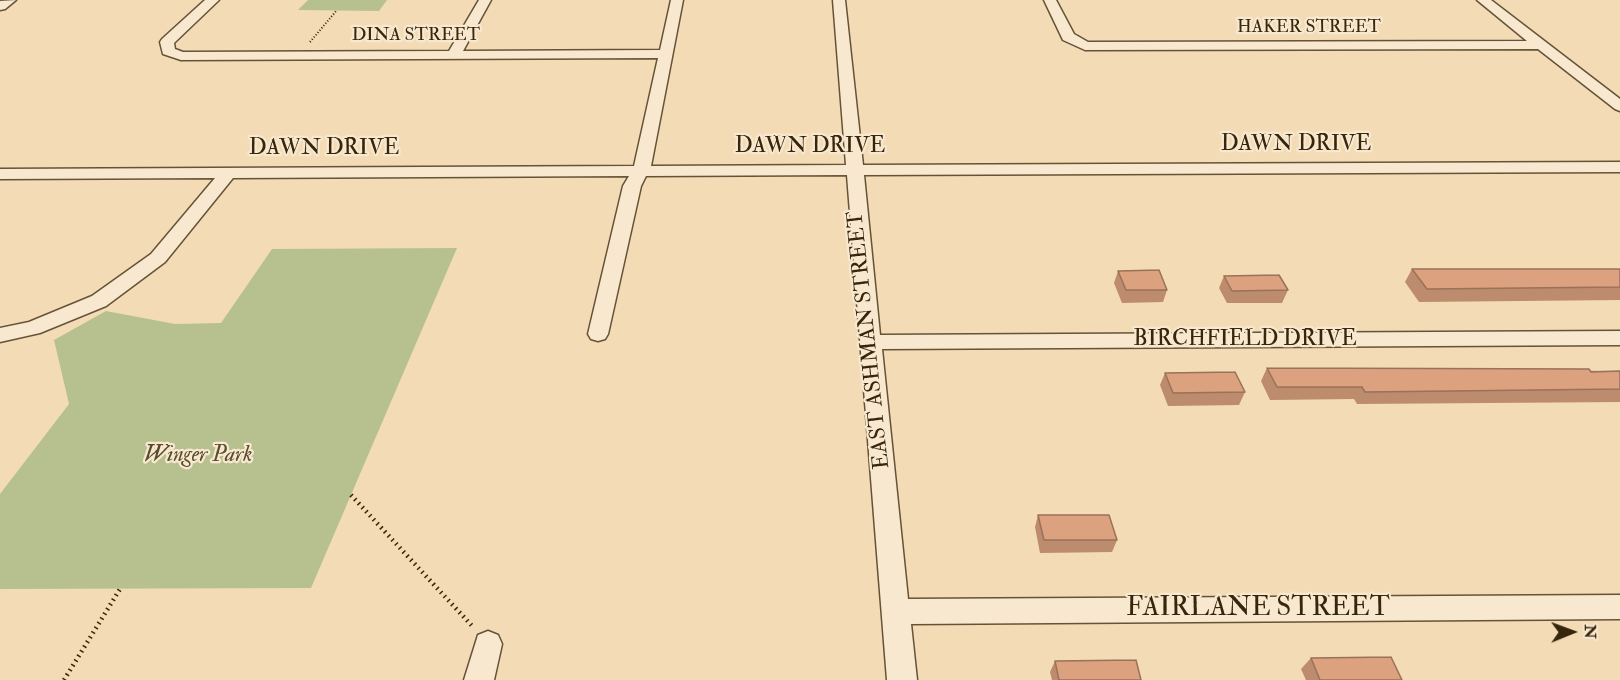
<!DOCTYPE html>
<html>
<head>
<meta charset="utf-8">
<style>
  body { margin:0 }
  #map { position:relative; width:1620px; height:680px; overflow:hidden; background:#f2dbb5; font-family:"IM FELL Double Pica",serif }
  canvas { display:block }
  .north { position:absolute; left:1542px; top:602px; width:60px; height:60px; -webkit-text-stroke:4px #f7e8cf; paint-order:stroke; rotate:89deg; font-size:16px; font-weight:700; line-height:24px; text-align:center; color:#37260c }
  .north::after { content:''; display:block; margin:auto; width:21px; height:27px; background:#37260c; clip-path:polygon(50% 0,100% 100%,50% 72%,0 100%) }
</style>
</head>
<body>
<div id="map">
<canvas width="1620" height="680"></canvas>
<div class="north">N</div>
</div>
<script>
const g = document.querySelector('canvas').getContext('2d');
g.lineJoin = 'round';
function paint(path, color) { g.fillStyle = color; g.fill(path, 'evenodd'); }
const toPath = rows => new Path2D(rows.map(r => 'M' + r).join(''));
function stroke(path, color, width, dash) { g.strokeStyle = color; g.lineWidth = width; g.lineCap = dash ? 'butt' : 'round'; g.setLineDash(dash || []); g.stroke(path); }
function write(font, color, halo, rows, align = 'center') {
  g.font = font + ' "IM FELL Double Pica",serif'; g.lineWidth = 4.5; g.setLineDash([]); g.textBaseline = 'middle'; g.strokeStyle = halo; g.fillStyle = color; for (const [text, x, y, turn = 0] of rows) {
    g.save(); g.translate(x, y); g.rotate((+turn || 0) * Math.PI / 180); g.textAlign = isNaN(turn) ? turn : align; if (halo) g.strokeText(text, 0, 0); g.fillText(text, 0, 0); g.restore();
  }
}
const green = toPath([
  [308,0,387,0,379,11,298,10],
  [457,248,311,588,0,589,0,494,69,404,54,340,106,311,175,324,221,323,272,249]
]);
const pathFar1 = toPath([
  [310,42,337,10]
]);
const path = toPath([
  [351,495,474,628],
  [64,680,120,589]
]);
const minor = toPath([
  [16,0,5,9,0,10,0,1,16,0],
  [205,0,219,0,174,43,175,49,183,52,449,51,479,0,491,0,463,51,660,50,671,0,683,0,651,166,846,165,833,0,845,0,863,165,1620,162,1620,172,864,175,880,335,1620,331,1620,345,882,349,908,599,1620,595,1620,619,911,624,917,680,887,680,847,175,646,176,641,186,608,334,605,339,598,341,591,339,588,334,623,186,629,176,233,178,165,262,106,306,40,333,0,342,0,328,29,322,92,296,151,254,215,178,0,179,0,169,634,166,658,58,181,60,163,54,160,42,162,39,205,0],
  [1044,0,1056,0,1074,34,1088,42,1527,41,1477,0,1491,0,1620,99,1620,111,1615,109,1538,49,1085,50,1063,40,1044,0],
  [488,631,498,635,502,644,494,680,464,680,478,635,488,631]
]);
const wall = toPath([
  [1412,269,1620,269,1620,300,1419,302,1405,282],
  [1118,271,1167,290,1163,302,1122,303,1114,283],
  [1224,276,1288,290,1282,303,1227,303,1219,288],
  [1267,368,1620,371,1620,402,1357,404,1354,399,1270,400,1261,381],
  [1165,373,1245,392,1239,405,1168,406,1160,385],
  [1038,515,1117,540,1112,552,1040,553,1035,527],
  [1311,658,1402,680,1306,680,1301,669],
  [1055,661,1141,680,1052,680,1050,672]
]);
const building = toPath([
  [1412,269,1620,269,1620,287,1427,289,1412,269],
  [1159,270,1167,290,1126,290,1118,271,1159,270],
  [1279,275,1288,290,1232,291,1224,276,1279,275],
  [1267,368,1589,369,1591,372,1620,371,1620,389,1365,392,1362,387,1277,387,1267,368],
  [1235,372,1245,392,1173,393,1165,373,1235,372],
  [1038,515,1109,515,1117,540,1044,540,1038,515],
  [1391,657,1402,680,1320,680,1311,658,1391,657],
  [1136,660,1141,680,1059,680,1055,661,1136,660]
]);
const farStreetnames = [
  ["HAKER STREET",1309,28],
  ["DINA STREET",416,36]
];
const streetNames = [
  ["DAWN DRIVE",1296,145],
  ["DAWN DRIVE",810,147],
  ["DAWN DRIVE",324,149],
  ["EAST ASHMAN STREET",870,340,-96],
  ["BIRCHFIELD DRIVE",1245,340]
];
const parkNames = [
  ["Winger Park",198,456]
];
const nearStreetnames = [
  ["FAIRLANE STREET",1258,609]
];
paint(green, '#b7c190');
stroke(minor, '#665336', 3);
stroke(pathFar1, '#37260c', 2, [1, 2]);
stroke(path, '#37260c', 4.5, [1.5, 4]);
paint(minor, '#f7e8cf');
paint(wall, '#bd8b6d');
paint(building, '#dca27f');
stroke(building, '#9a7159', 1.5);
write('18px', '#37260c', '#f7e8cf', farStreetnames);
write('22px', '#37260c', '#f7e8cf', streetNames);
write('italic 22px', '#574d2d', '#f7e8cf', parkNames);
write('27px', '#37260c', '#f7e8cf', nearStreetnames);
</script>
</body>
</html>
